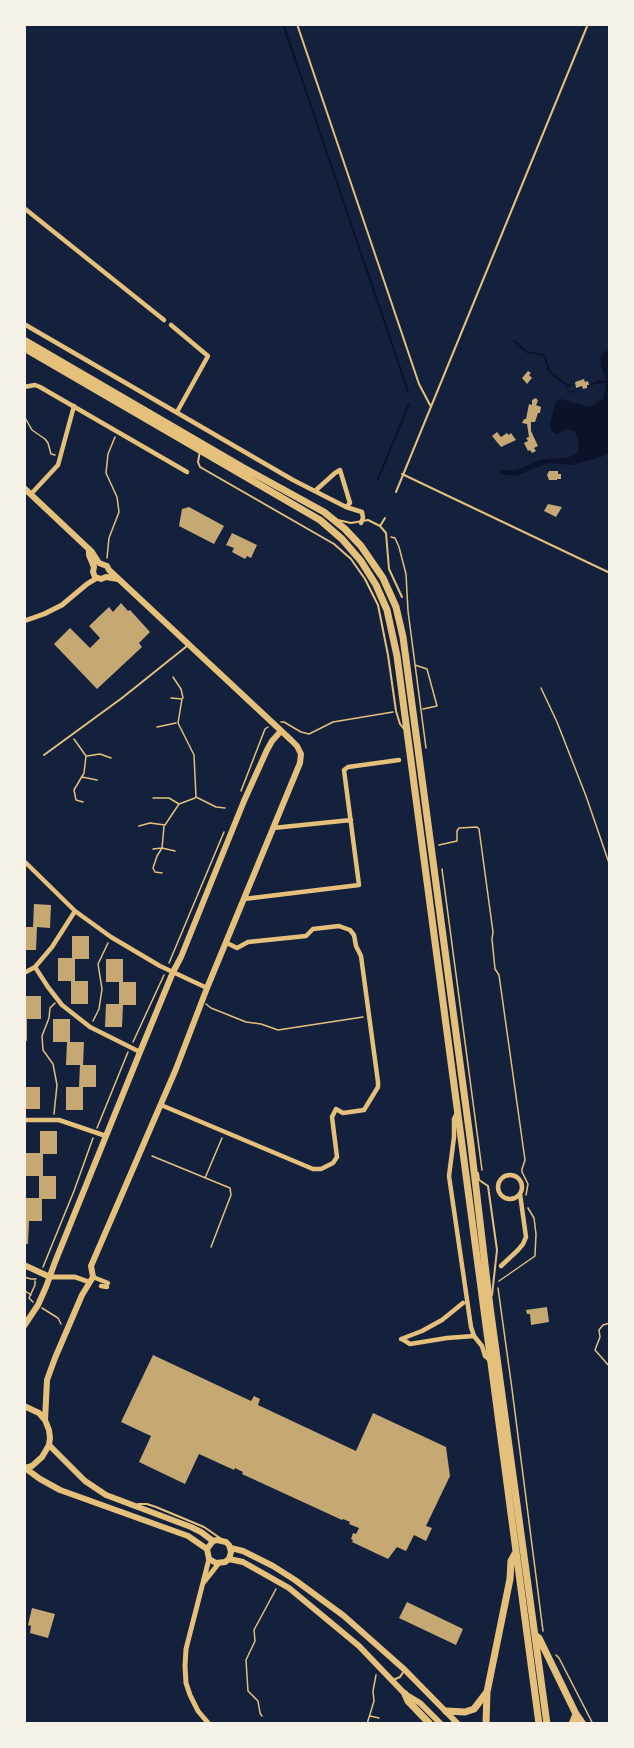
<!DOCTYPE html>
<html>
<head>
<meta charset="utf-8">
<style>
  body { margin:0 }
  #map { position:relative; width:634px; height:1748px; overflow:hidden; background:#14213d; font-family:"Nunito Sans",sans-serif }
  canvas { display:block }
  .frame { position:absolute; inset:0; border:26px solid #f6f1e7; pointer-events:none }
</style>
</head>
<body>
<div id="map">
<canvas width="634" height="1748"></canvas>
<div class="frame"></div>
</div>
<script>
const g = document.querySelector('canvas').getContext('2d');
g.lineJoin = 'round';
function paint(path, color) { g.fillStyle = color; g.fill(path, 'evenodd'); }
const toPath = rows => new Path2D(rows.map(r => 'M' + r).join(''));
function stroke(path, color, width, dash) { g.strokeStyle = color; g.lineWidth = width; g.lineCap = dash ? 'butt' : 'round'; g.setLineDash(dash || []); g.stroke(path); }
const water = toPath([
  [610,350,610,453,601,457,572,465,548,463,516,476,501,474,501,470,516,470,543,459,567,458,578,453,579,444,575,431,566,429,557,435,552,432,550,425,554,407,556,402,561,399,566,400,573,404,576,403,590,407,603,399,606,383,596,384,577,389,574,392,570,393,567,390,565,385,550,374,546,368,549,367,552,372,567,384,574,385,567,387,569,391,574,391,575,389,590,385,598,380,606,381,601,366,600,358,604,352]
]);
const stream = toPath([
  [283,24,408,391],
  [514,341,527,352,544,355,549,369],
  [378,479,409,404]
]);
const building = toPath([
  [528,371,531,373,529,375,532,378,527,384,522,378],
  [584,379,585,382,588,381,589,385,587,385,587,388,583,389,582,386,576,388,575,382],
  [536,398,538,401,536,405,541,407,540,413,538,413,535,422,531,422,531,431,538,446,534,448,536,451,532,453,530,450,528,451,524,443,528,441,526,438,529,437,527,424,522,423,524,419,526,419,529,404,532,405,532,400],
  [497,432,501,437,507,433,509,435,511,433,516,440,501,447,492,436],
  [549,471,558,471,558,474,561,474,561,479,557,479,557,480,549,480,547,475],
  [548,504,562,507,556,517,544,511],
  [189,507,224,526,214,544,179,526,182,509],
  [232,533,257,545,251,558,247,556,245,559,232,552,234,548,226,545],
  [121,603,128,611,130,610,150,632,139,643,142,647,97,689,54,644,70,628,90,648,100,638,89,626,109,607,113,612],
  [34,904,51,905,50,928,37,927,36,950,24,950,24,927,33,927],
  [72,936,89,936,89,959,75,959,75,981,88,981,88,1004,71,1004,71,981,58,981,58,958,72,958],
  [106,959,123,959,123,982,136,982,136,1005,123,1005,122,1027,105,1027,106,1004,119,1004,119,982,106,982],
  [24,996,41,996,41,1019,27,1019,27,1041,24,1041],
  [53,1019,70,1019,70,1042,84,1042,83,1065,96,1065,96,1087,83,1087,83,1110,66,1110,66,1087,79,1087,80,1065,66,1065,67,1042,53,1042],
  [24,1064,26,1064,26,1087,40,1087,40,1109,24,1109],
  [40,1131,57,1131,57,1154,43,1154,43,1176,56,1176,56,1199,42,1199,42,1221,29,1221,28,1244,24,1244,26,1198,39,1198,39,1176,26,1176,26,1153,40,1153],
  [547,1307,549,1322,531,1325,530,1314,527,1314,526,1310],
  [153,1355,251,1401,254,1396,260,1399,258,1405,356,1451,373,1413,446,1447,450,1476,426,1526,432,1528,426,1541,414,1535,406,1551,397,1547,388,1559,352,1542,353,1540,351,1539,353,1533,356,1534,359,1528,349,1524,350,1522,343,1519,342,1520,242,1474,243,1472,235,1468,234,1470,199,1454,185,1484,139,1462,151,1436,121,1422],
  [407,1602,463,1629,456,1645,399,1618],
  [32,1608,55,1614,48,1638,30,1633,31,1626,28,1625]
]);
const path = toPath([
  [24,416,32,430,45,439,48,443,51,454,55,455],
  [391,537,395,538,399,547,406,574,408,611,426,748],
  [107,558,109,538,119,512,117,497,106,473,108,454,115,437],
  [415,665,427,669,437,706,423,709],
  [173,677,181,689,183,698],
  [541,688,557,722,586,796,610,866],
  [171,698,182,699,178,723,194,755,196,797,216,807,225,808],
  [281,722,284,722,301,732,309,734,333,722,393,712],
  [157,727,176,723],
  [74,739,86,756,84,773,74,790,76,800,83,802],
  [87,756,100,754,111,758],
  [82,777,97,780],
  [241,791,265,729,268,727],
  [153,798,169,798,179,804,195,798],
  [139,826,150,823,165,825,179,804],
  [439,845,457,841,457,831,459,828,477,827,479,829,493,932,492,939,495,969,499,975,525,1160,522,1169,522,1172,528,1184,526,1195],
  [153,849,162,848,164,826],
  [442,869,482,1170],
  [162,873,155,872,153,868,157,856,162,848,175,851],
  [169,963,224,832],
  [206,1004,211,1008,246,1022,261,1024,278,1030,363,1017],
  [93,1021,99,1009,102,989,98,964,108,943],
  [133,1042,164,975],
  [54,1114,57,1085,53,1064,43,1050,42,1036,49,1018,50,1008,55,1003],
  [97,1128,128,1052],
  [152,1156,230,1188,231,1195,211,1247],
  [205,1178,222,1138],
  [43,1267,74,1191,93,1138],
  [24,1277,31,1279,36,1279],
  [499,1281,535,1256,536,1234,534,1218,528,1208],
  [498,1288,512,1389,543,1631],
  [24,1290,31,1295],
  [33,1302,29,1298,35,1285,35,1281],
  [42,1308,58,1318,61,1324],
  [610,1323,603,1325,599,1330,600,1337,595,1350,610,1367],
  [556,1655,559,1658,593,1724],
  [262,1716,260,1713,258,1701,248,1691,246,1660,255,1641,254,1630,276,1589],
  [370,1716,379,1718],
  [367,1724,374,1701,373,1691,376,1675]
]);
const service = toPath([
  [297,24,419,384,430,405],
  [200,451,198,462,200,467,334,544,351,559,365,579,378,605,388,655,396,711,400,724,404,729],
  [402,474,610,573],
  [396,492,588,24],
  [338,520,351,523,368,520,380,526,386,533,389,569,402,597],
  [380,526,385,518],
  [44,755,122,698,187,646],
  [478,1173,479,1180,488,1186,497,1250,492,1295],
  [138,1504,147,1504,156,1507,204,1527,220,1538],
  [393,1680,400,1677,404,1671]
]);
const minor = toPath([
  [24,208,164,320],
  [24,324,293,480,346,507,362,512,363,518,361,523],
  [171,325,208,356,177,412],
  [24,387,35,385,40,387,187,472],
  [315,491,335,473,340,470,350,503,346,507],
  [31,494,58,465,74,406],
  [273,828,351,820],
  [24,861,75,911,111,937,160,966,207,988],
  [244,899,359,885,344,770,348,767,399,760],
  [35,967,48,987,62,1005,90,1027,140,1052],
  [24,973,35,967,52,947,75,911],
  [161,1105,313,1169,321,1169,333,1163,337,1157,332,1117,336,1109,343,1113,364,1110,378,1087,378,1082,361,956,356,946,354,935,350,930,339,926,313,929,306,936,248,942,237,948,227,943],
  [457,1113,454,1119,454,1137,449,1176,471,1327,474,1336,482,1346,485,1356,491,1361],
  [24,1120,59,1120,106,1136],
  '498 1187a12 12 0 1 1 24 0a12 12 0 1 1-24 0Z',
  [501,1266,518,1250,523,1244,526,1237,520,1194],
  [93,1277,108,1283],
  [101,1286,107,1287],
  [401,1339,422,1331,442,1320,463,1303],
  [402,1339,410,1344,447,1338,474,1336]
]);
const tertiary = toPath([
  [24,621,44,614,62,605,87,584,97,578],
  [50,1277,75,1277,89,1282],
  [204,1582,219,1563],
  [209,1724,198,1711,190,1695,186,1683,185,1666,186,1649,209,1559]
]);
const secondary = toPath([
  [24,488,92,552,99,563,107,566,109,570,291,740,297,746,301,754,300,763,207,988,176,1069,91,1266,93,1277,82,1295,55,1358,47,1380,45,1420],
  [89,549,89,555,94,567,93,572,95,577,101,579,106,577,118,579],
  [24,1265,50,1277],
  [24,1326,38,1305,46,1287,55,1262,140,1052,173,972,181,957,244,801,267,750,272,741,281,731],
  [24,1406,39,1413,45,1420,49,1430,50,1438,49,1445,42,1457,32,1466,25,1468],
  [49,1445,85,1481,106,1495,191,1527,201,1532,213,1541,217,1540,226,1542,229,1545,231,1552,229,1559,225,1562,216,1563,209,1559,207,1549,213,1541],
  [25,1468,40,1479,60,1490,188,1536,207,1549],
  [231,1548,243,1551,273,1566,295,1580,344,1616,405,1670,458,1724],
  [229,1559,243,1562,289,1588,359,1646,405,1694,420,1703,441,1724]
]);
const primary = toPath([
  [24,340,242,467,324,512,345,529,361,546,383,578,396,607,403,637,471,1145,490,1307,547,1724],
  [24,348,320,520,342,539,361,561,376,585,387,610,397,656,539,1724],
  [535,1635,539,1638,576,1714,583,1724],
  [405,1694,408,1701,430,1724],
  [446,1711,465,1712,474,1709,487,1692,510,1579,511,1561,516,1552],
  [486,1724,487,1692],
  [572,1724,576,1714]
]);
paint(water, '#0b132b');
stroke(stream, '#0b132b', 2);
paint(building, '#c6a872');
stroke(path, '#e5c07b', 1.5);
stroke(service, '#e5c07b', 2);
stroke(minor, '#e5c07b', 4.5);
stroke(tertiary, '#e5c07b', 5);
stroke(secondary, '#e5c07b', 6);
stroke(primary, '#e5c07b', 7);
</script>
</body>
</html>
